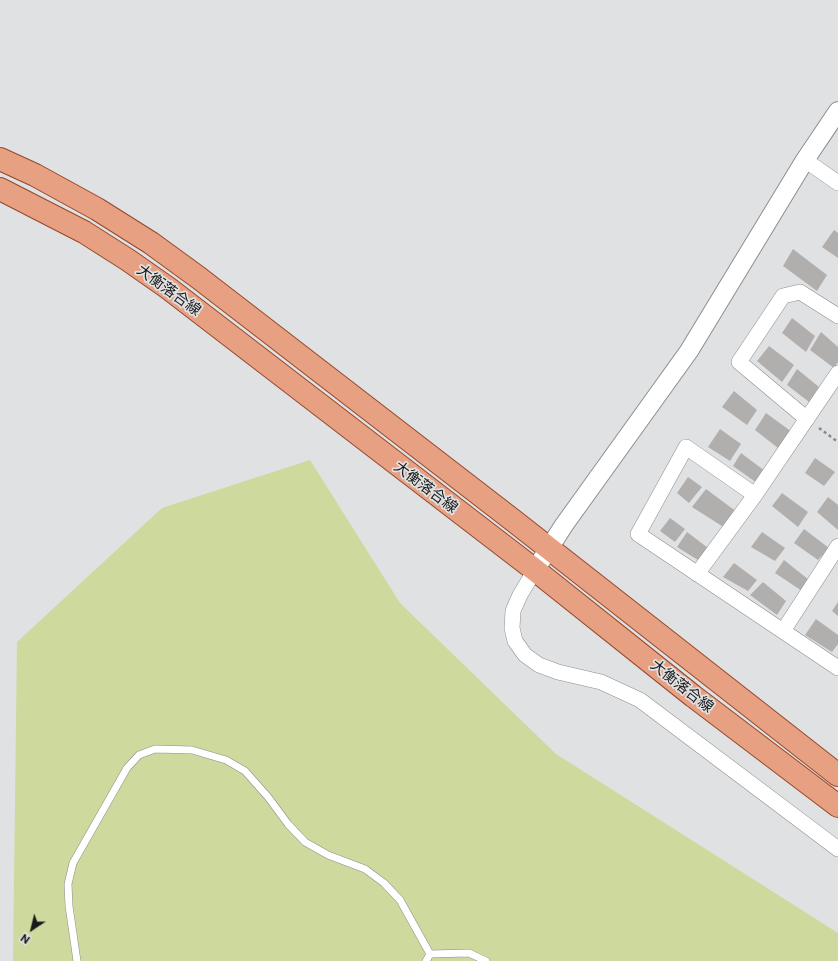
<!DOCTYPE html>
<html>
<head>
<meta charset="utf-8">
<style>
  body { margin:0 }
  #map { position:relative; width:838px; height:961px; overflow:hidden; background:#e0e1e3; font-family:Commissioner,sans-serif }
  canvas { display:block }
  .north { position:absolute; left:12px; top:909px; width:40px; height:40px; -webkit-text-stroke:3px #e0e1e3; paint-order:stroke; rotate:215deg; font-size:11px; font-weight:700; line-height:16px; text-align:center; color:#19191a }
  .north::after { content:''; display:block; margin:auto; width:14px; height:18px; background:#19191a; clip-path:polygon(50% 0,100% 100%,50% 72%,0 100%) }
</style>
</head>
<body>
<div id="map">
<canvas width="838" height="961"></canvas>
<div class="north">N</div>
</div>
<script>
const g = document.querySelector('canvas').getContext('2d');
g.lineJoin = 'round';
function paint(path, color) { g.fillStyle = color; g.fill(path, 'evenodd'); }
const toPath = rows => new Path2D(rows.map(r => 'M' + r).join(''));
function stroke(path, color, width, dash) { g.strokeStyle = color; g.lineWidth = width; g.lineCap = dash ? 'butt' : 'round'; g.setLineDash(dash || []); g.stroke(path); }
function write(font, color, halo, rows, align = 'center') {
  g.font = font + ' Commissioner,"Noto Sans JP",sans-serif'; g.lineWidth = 3.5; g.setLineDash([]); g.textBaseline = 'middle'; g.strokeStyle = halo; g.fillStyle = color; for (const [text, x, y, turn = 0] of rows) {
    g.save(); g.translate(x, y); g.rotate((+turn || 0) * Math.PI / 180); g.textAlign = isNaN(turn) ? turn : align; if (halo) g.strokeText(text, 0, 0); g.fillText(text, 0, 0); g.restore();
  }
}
const green = toPath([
  [310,460,400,603,556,754,838,933,838,961,13,961,17,642,162,508]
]);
const building = toPath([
  [834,230,838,233,838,258,822,247],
  [793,249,827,275,817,291,783,266],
  [792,318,815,336,806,352,782,333],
  [821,332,838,347,838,362,834,368,810,350],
  [769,346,794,365,782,382,757,361],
  [797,369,819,387,809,402,787,385],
  [734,391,757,410,747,425,722,407],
  [766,413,792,432,778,448,755,430],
  [720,429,741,444,730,461,708,447],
  [741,453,765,471,757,483,733,466],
  [815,458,835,472,824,486,805,473],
  [688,477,702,487,689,503,677,493],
  [706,489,737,512,725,528,692,507],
  [782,493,808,512,798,527,772,506],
  [828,497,838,505,838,530,817,512],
  [670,518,685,529,675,542,660,531],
  [804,529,829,548,818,560,794,543],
  [687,532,708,548,698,560,677,547],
  [762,532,785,548,775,561,751,547],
  [784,560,809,580,802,591,775,573],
  [734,563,757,580,748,591,723,577],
  [763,582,786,601,777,615,750,595],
  [838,602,838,616,832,611],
  [816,619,838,635,838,644,832,652,805,635]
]);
const path = toPath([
  [819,428,838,442]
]);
const service = toPath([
  [430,954,469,953,486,961],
  [77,961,69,906,68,884,73,863,127,768,139,755,155,749,192,750,226,760,245,771,268,797,288,824,305,842,328,855,365,869,384,883,400,900,430,954],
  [426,961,430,954]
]);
const minor = toPath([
  [805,160,838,183],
  [838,373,755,495,686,447,638,534,838,668],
  [807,419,739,362,783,296,800,292,838,316],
  [535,570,520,595,513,611,512,628,515,641,525,655,539,665,558,672,601,682,640,700,838,849],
  [697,574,755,495],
  [783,631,838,546]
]);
const tertiary = toPath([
  [535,570,564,525,689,351,805,160,838,111]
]);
const primary = toPath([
  [0,159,35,175,97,209,151,243,199,278,514,521,838,775],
  [0,189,84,232,128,260,168,288,535,570,693,696,838,806]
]);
const streetNames = [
  ["大衡落合線",169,290,36],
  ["大衡落合線",426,487,37],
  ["大衡落合線",682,686,38]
];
paint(green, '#ced99d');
paint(building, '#b1afae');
stroke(service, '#8c8d8e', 8);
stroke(minor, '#8c8d8e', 16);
stroke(tertiary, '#8c8d8e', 20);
stroke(primary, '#954829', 24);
stroke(path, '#878889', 2.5, [3, 3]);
stroke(service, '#fff', 7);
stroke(minor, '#fff', 15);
stroke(tertiary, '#fff', 18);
stroke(primary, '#e8a083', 22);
write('15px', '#19191a', '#e0e1e3', streetNames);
</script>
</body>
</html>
